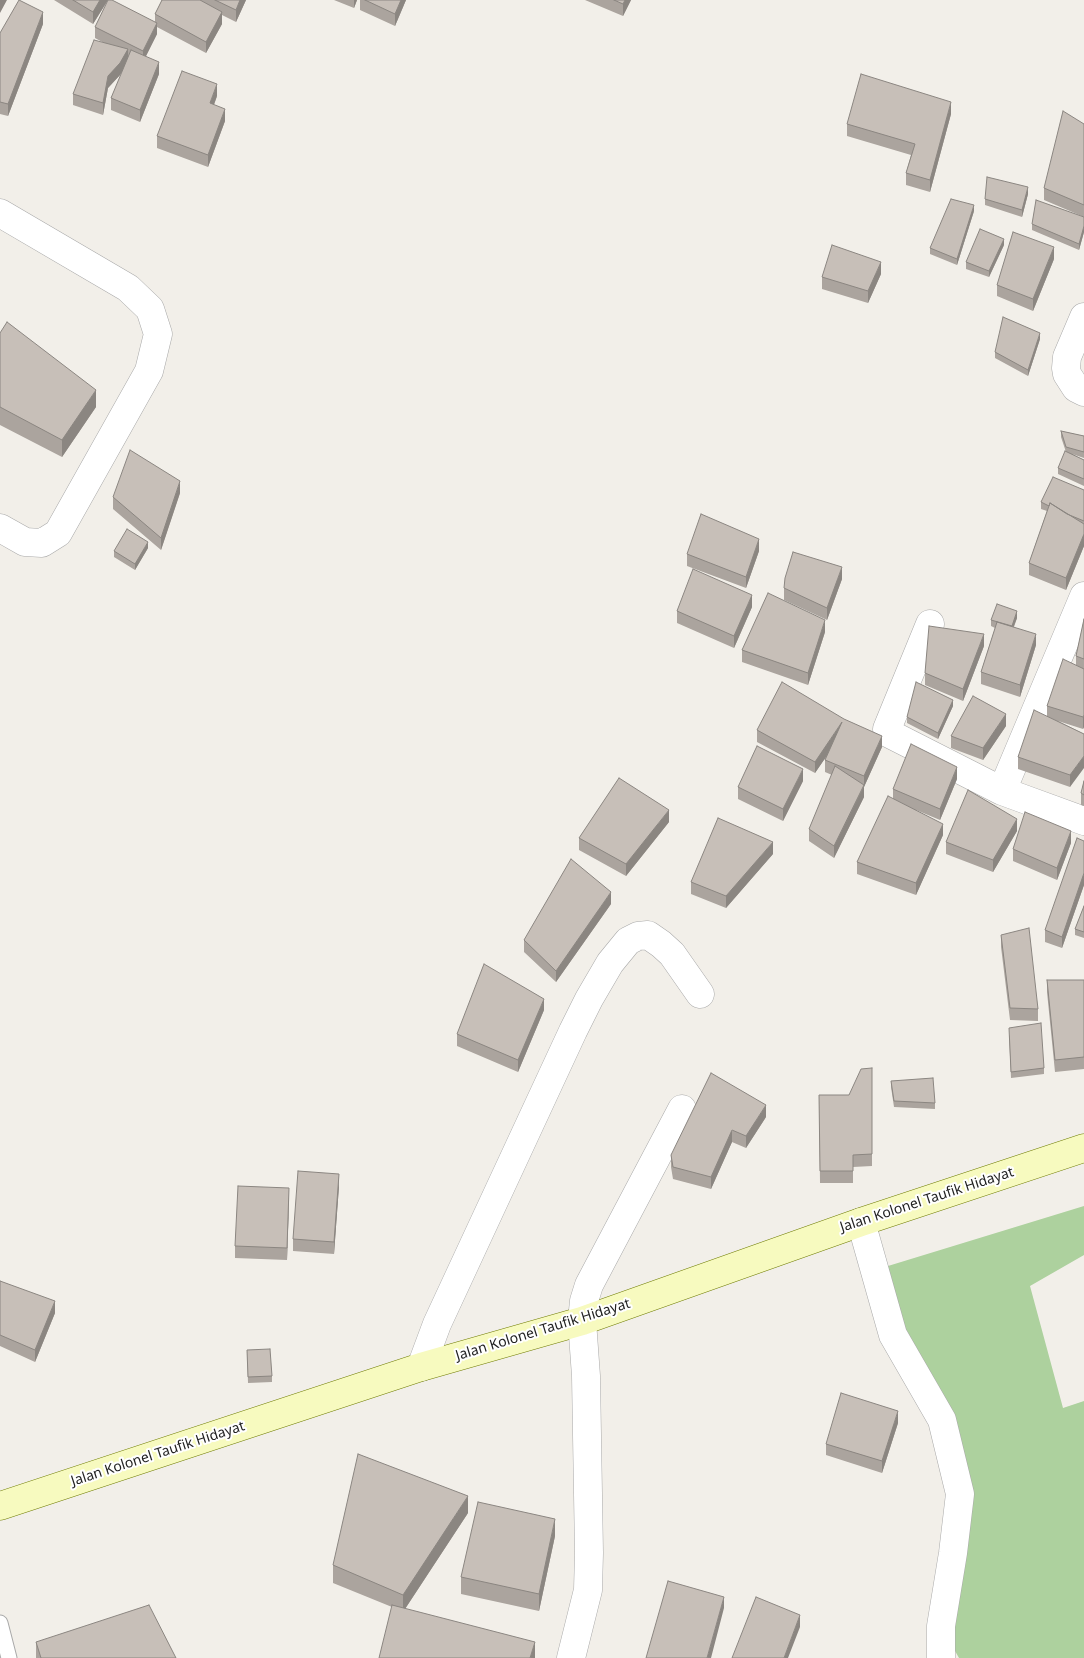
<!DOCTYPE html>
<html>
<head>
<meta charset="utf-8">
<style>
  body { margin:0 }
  canvas { display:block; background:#f2efe9 }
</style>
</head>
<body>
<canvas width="1084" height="1658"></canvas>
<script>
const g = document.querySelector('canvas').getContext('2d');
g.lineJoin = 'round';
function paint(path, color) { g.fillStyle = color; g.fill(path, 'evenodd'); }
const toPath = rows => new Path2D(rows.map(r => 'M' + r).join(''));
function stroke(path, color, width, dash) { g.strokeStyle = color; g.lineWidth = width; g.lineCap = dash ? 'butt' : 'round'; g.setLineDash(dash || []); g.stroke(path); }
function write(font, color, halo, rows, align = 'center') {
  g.font = font + ' "Noto Sans",sans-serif'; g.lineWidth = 4; g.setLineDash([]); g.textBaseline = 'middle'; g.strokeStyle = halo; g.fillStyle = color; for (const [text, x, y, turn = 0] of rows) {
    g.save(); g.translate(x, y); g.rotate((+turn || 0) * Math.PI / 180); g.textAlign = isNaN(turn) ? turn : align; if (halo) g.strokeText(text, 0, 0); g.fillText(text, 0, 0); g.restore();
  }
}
const forest = toPath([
  [1084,1206,1084,1255,1030,1286,1063,1408,1084,1401,1084,1658,959,1658,941,1626,960,1494,893,1335,888,1266]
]);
const lane = toPath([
  [0,1623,9,1658]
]);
const street = toPath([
  [0,213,128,288,150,309,158,334,149,371,58,533,42,543,25,542,0,528],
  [1084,317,1067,357,1066,368,1067,374,1076,388,1084,392],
  [930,624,887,729,888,733,1002,791,1084,821],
  [1002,791,1084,596],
  [861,1222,893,1335,942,1420,960,1494,953,1553,941,1626,941,1658],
  [421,1367,437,1324,573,1031,589,999,610,963,628,941,638,936,648,935,661,944,672,954,700,994],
  [571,1658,588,1590,589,1553,586,1376,582,1321,584,1301,589,1285,682,1109]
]);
const secondary = toPath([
  [0,1506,421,1367,582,1321,861,1222,1084,1148]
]);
const wall = toPath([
  [54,0,108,0,93,24],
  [162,0,246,0,236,22,222,15,222,24,206,53,157,27,157,34,146,56,159,74,140,122,111,110,111,98,123,71,120,75,108,88,103,115,73,105,73,94,104,43,95,38,95,27,155,22,155,14],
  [334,0,357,0,354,8],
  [360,0,406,0,395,26,360,10],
  [585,0,631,0,623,16],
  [43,24,8,116,0,114,0,33],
  [217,96,214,105,225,121,208,167,157,148,157,136],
  [951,114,930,192,906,185,906,173,911,155,847,136,847,124],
  [1084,124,1084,217,1044,200,1044,188],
  [1028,194,1022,217,985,205,985,199],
  [974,211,957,265,930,254,930,248],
  [1084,217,1084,232,1079,250,1032,230,1032,224],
  [1004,245,989,277,966,269,966,262],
  [1054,259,1033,311,997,296,997,285],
  [881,274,868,303,822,289,822,277],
  [0,333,96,407,62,457,0,425],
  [1040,339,1028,376,995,358,995,352],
  [1061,431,1084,436,1084,458,1072,454,1084,460,1084,486,1058,474,1058,468,1066,452,1061,437],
  [1084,490,1084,546,1066,590,1029,575,1029,563,1047,511,1041,509,1041,502],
  [180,493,161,550,113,509,113,497],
  [148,548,135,570,114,557,114,551],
  [759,551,746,588,687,566,687,554],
  [842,579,827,620,784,600,784,588],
  [752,607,734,648,677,623,677,611],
  [1017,618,1014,627,1036,645,1020,697,981,684,981,672,995,628,991,626,991,620],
  [1084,619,1084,727,1083,729,1058,721,1084,734,1070,787,1018,769,1018,757,1047,716,1047,706,1076,665,1076,656],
  [825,632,808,685,742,662,742,650],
  [984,646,963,701,925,685,925,673],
  [953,706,938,739,907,723,907,717],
  [1006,726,983,760,951,748,951,736],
  [757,730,882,747,864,787,864,797,834,858,809,841,809,829,832,775,825,772,825,760,827,755,815,773,757,742],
  [957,779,940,820,916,810,943,835,916,895,857,874,857,862,893,799,893,789],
  [803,781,783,821,738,799,738,787],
  [1084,781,1084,806,1081,805,1081,793],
  [669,822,626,876,579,850,579,838],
  [1017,831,993,872,946,854,946,842],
  [1084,841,1084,885,1062,948,1045,942,1045,930],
  [1071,843,1057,880,1013,861,1013,849],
  [773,854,726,908,691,894,691,882],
  [611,904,556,982,524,952,524,940],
  [1084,906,1084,938,1075,935,1075,929],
  [1001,935,1038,1009,1038,1021,1010,1020,1001,947],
  [1047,980,1084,980,1084,1069,1055,1072,1047,992],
  [544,1010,518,1072,457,1046,457,1034],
  [1009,1035,1044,1068,1044,1074,1011,1078],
  [872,1068,872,1166,853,1167,853,1183,820,1183,819,1095,849,1095],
  [891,1081,935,1103,935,1109,894,1107,891,1087],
  [766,1117,746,1148,732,1142,711,1189,673,1179,671,1167,671,1155],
  [339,1186,334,1254,293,1251,293,1239],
  [289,1200,287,1260,235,1258,235,1246],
  [0,1281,55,1313,35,1362,0,1346],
  [247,1350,272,1376,272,1382,248,1383],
  [898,1423,882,1473,826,1455,826,1444],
  [468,1513,405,1609,535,1658,392,1607,333,1583,333,1565],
  [555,1536,539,1611,461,1594,461,1577],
  [36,1642,176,1658,36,1658]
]);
const shadedWall = toPath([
  [0,0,7,0,0,13],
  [100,0,108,0,93,24,93,12],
  [240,0,246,0,236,22,236,10],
  [354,0,357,0,354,8],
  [401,0,406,0,395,26,395,14],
  [625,0,631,0,623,16,623,4],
  [43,12,43,24,8,116,8,104],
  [222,12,222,24,206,53,206,42],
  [157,23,157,34,143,62,143,51],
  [128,49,128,61,120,75,108,88,103,115,103,103,108,76],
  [159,62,159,74,140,122,140,110],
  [217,84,217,96,210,115,210,103],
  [951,102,951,114,930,192,930,180],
  [225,109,225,121,208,167,208,155],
  [1028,187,1028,194,1022,217,1022,210],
  [974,205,974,211,957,265,957,259],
  [1084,226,1084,232,1079,250,1079,244],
  [1004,239,1004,245,989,277,989,271],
  [1054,247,1054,259,1033,311,1033,299],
  [881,262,881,274,868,303,868,291],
  [1040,333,1040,339,1028,376,1028,370],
  [96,390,96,407,62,457,62,440],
  [180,481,180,493,161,550,161,538],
  [1084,534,1084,546,1066,590,1066,578],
  [759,539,759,551,746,588,746,577],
  [148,542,148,548,135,570,135,564],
  [842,567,842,579,827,620,827,608],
  [752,595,752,607,734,648,734,636],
  [1017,611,1017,618,1011,633,1011,627],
  [825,620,825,632,808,685,808,673],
  [984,634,984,646,963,701,963,689],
  [1036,634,1036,645,1020,697,1020,685],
  [953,700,953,706,938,739,938,733],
  [1006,714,1006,726,983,760,983,748],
  [1084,715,1084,727,1083,729,1083,717],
  [842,722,842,734,815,773,815,762],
  [882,736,882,747,864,787,864,797,834,858,834,846,864,786,864,776],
  [1084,756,1084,768,1070,787,1070,775],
  [957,767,957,779,940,820,940,809],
  [803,769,803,781,783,821,783,809],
  [669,810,669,822,626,876,626,864],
  [1017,819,1017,831,993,872,993,860],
  [943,824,943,835,916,895,916,883],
  [1071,831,1071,843,1057,880,1057,868],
  [773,842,773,854,726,908,726,896],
  [1084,873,1084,885,1062,948,1062,937],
  [611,892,611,904,556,982,556,971],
  [544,999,544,1010,518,1072,518,1060],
  [766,1105,766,1117,746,1148,746,1136],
  [732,1130,732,1142,711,1189,711,1177],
  [339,1174,339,1186,334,1254,334,1242],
  [289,1188,289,1200,287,1260,287,1248],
  [55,1301,55,1313,35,1362,35,1350],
  [898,1411,898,1423,882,1473,882,1461],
  [468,1496,468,1513,403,1612,403,1595],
  [555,1519,555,1536,539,1611,539,1594],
  [724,1597,724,1608,711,1658,707,1658],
  [800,1615,800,1627,788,1658,784,1658],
  [535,1642,535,1658,530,1658]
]);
const building = toPath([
  [19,0,43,12,8,104,0,102,0,33,19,0],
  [73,0,100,0,93,12,73,0],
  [108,0,112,0,157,23,143,51,95,27,108,0],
  [162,0,200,0,222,12,206,42,155,14,162,0],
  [215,0,240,0,236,10,215,0],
  [365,0,401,0,395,14,365,0],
  [614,0,625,0,623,4,614,0],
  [94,40,128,49,120,63,108,76,103,103,73,94,94,40],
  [131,50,159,62,140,110,111,98,131,50],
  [182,71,217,84,210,103,225,109,208,155,157,136,182,71],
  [861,74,951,102,930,180,906,173,915,144,847,124,861,74],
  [1063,111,1084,124,1084,205,1044,188,1063,111],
  [987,177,1028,187,1022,210,985,199,987,177],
  [951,199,974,205,957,259,930,248,951,199],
  [1036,200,1084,217,1084,226,1079,244,1032,224,1036,200],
  [980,229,1004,239,989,271,966,262,980,229],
  [1013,232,1054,247,1033,299,997,285,1013,232],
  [832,245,881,262,868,291,822,277,832,245],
  [1003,317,1040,333,1028,370,995,352,1003,317],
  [7,322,96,390,62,440,0,407,0,333,7,322],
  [1061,431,1084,436,1084,452,1066,447,1061,431],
  [130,450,180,481,161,538,113,497,130,450],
  [1065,451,1084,460,1084,479,1058,468,1065,451],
  [1053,477,1084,490,1084,521,1067,514,1050,503,1049,506,1041,502,1053,477],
  [1050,503,1084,524,1084,534,1066,578,1029,563,1050,503],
  [701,514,759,539,746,577,687,554,701,514],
  [127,529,148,542,135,564,114,551,127,529],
  [793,552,842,567,827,608,784,588,785,578,793,552],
  [693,569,752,595,734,636,677,611,693,569],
  [768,593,825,620,808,673,742,650,768,593],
  [997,604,1017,611,1012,626,991,620,997,604],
  [1084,619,1084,659,1076,656,1084,619],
  [997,622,1036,634,1020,685,981,672,997,622],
  [929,626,984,634,963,689,925,673,929,626],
  [1063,659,1084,669,1084,715,1083,717,1047,706,1063,659],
  [782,682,844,719,882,736,864,776,825,760,842,722,815,762,757,730,782,682],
  [916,682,953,700,938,733,907,717,916,682],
  [973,696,1006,714,983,748,951,736,973,696],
  [1034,710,1084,734,1084,756,1070,775,1018,757,1034,710],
  [911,744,957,767,940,809,893,789,911,744],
  [757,746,803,769,783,809,738,787,757,746],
  [835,766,864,785,834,846,809,829,835,766],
  [619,778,669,810,626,864,579,838,619,778],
  [1084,781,1084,795,1081,793,1084,781],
  [968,790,1017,819,993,860,946,842,968,790],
  [888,796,943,824,916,883,857,862,888,796],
  [1025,812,1071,831,1057,868,1013,849,1025,812],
  [718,818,773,842,726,896,691,882,718,818],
  [1077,838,1084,841,1084,873,1062,937,1045,930,1077,838],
  [571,859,611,892,556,971,524,940,571,859],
  [1084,906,1084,932,1075,929,1084,906],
  [1029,928,1038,1009,1010,1008,1001,935,1029,928],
  [484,964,544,999,518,1060,457,1034,484,964],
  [1047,980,1084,980,1084,1057,1055,1060,1047,980],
  [1041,1023,1044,1068,1011,1072,1009,1028,1041,1023],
  [872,1068,872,1154,853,1155,853,1171,820,1171,819,1095,849,1095,861,1069,872,1068],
  [711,1073,766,1105,746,1136,732,1130,711,1177,673,1167,671,1155,711,1073],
  [933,1078,935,1103,894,1101,891,1081,933,1078],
  [298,1171,339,1174,334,1242,293,1239,298,1171],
  [238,1186,289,1188,287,1248,235,1246,238,1186],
  [0,1281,55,1301,35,1350,0,1335,0,1281],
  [270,1349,272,1376,248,1377,247,1350,270,1349],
  [841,1393,898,1411,882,1461,826,1444,841,1393],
  [358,1454,468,1496,403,1595,333,1565,358,1454],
  [478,1502,555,1519,539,1594,461,1577,478,1502],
  [668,1581,724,1597,707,1658,646,1658,668,1581],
  [756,1597,800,1615,784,1658,732,1658,756,1597],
  [149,1605,176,1658,41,1658,36,1642,149,1605],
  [392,1605,535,1642,530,1658,379,1658,392,1605]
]);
const streetNames = [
  ["Jalan Kolonel Taufik Hidayat",927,1200,-18],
  ["Jalan Kolonel Taufik Hidayat",543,1330,-17],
  ["Jalan Kolonel Taufik Hidayat",158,1454,-18]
];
paint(forest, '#add19e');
stroke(lane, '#a9a9a9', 17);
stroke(street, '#a9a9a9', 29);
stroke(secondary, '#707d05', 29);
stroke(lane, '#fff', 15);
stroke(street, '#fff', 28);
stroke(secondary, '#f7fabf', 28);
paint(wall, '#aba49e');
paint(shadedWall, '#8b8681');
paint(building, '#c7bfb8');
stroke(building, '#8b8681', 1);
write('14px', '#222', '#fff', streetNames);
</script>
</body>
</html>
